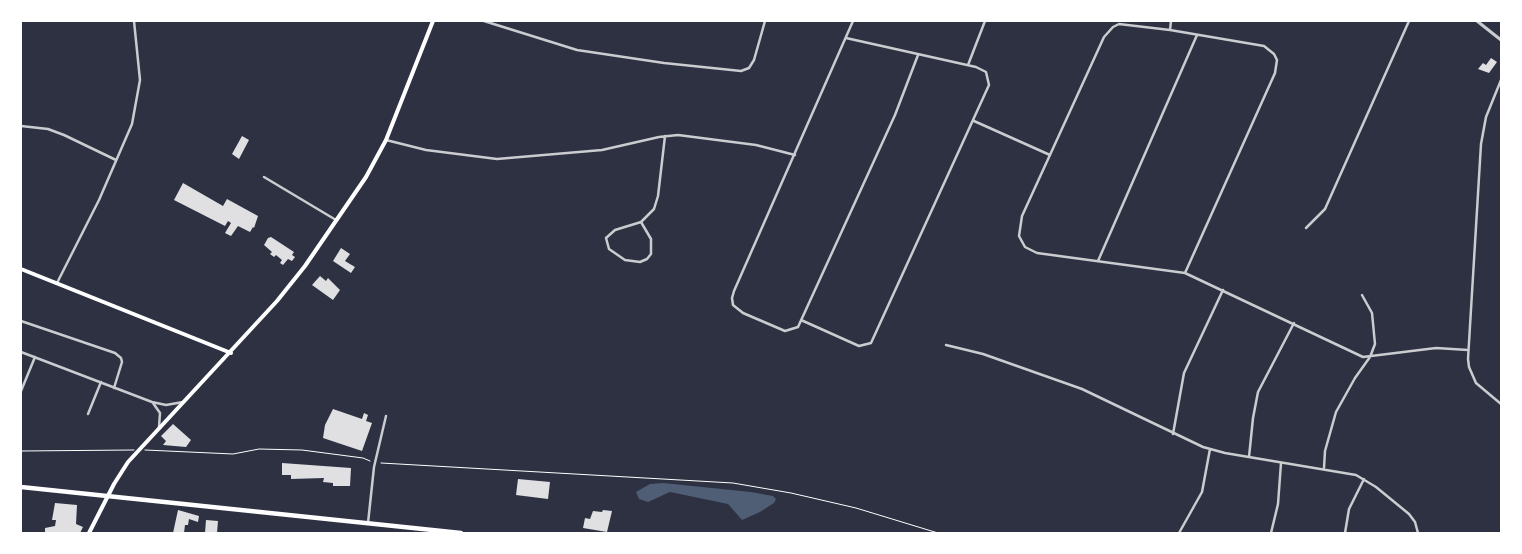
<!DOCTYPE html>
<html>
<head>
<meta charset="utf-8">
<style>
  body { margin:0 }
  #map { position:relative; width:1522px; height:554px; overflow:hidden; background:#2d3142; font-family:"Source Sans 3",sans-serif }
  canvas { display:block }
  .frame { position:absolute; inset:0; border:22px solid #fff; pointer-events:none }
</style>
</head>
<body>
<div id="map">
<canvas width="1522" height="554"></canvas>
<div class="frame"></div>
</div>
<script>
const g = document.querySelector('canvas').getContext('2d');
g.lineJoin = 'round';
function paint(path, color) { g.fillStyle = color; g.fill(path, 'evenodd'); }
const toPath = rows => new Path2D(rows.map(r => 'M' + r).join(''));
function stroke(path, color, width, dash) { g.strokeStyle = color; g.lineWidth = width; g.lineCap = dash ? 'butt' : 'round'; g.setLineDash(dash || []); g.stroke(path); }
const water = toPath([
  [663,483,751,492,773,496,776,499,774,503,760,512,742,520,728,504,670,492,648,502,639,499,636,492,650,484]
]);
const building = toPath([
  [1491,58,1497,62,1489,73,1478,69,1483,63,1486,65],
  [242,136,249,140,239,159,232,154],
  [183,183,223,206,227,199,258,216,254,228,253,227,250,232,238,226,231,236,225,233,231,223,228,221,225,226,174,200],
  [271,237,294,252,292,255,295,257,292,261,288,259,283,265,280,263,282,260,276,255,274,257,270,254,272,252,264,245,268,238],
  [341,248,350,254,345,261,355,267,351,273,333,261],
  [320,276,326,281,328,278,340,290,333,300,312,285],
  [333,409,362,419,364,413,368,415,366,421,372,423,362,451,323,438,325,425],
  [173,424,191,440,186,447,163,445,166,441,161,436],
  [282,463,351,468,350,486,333,486,333,483,323,482,324,478,291,479,291,475,282,475],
  [518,479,550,482,548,499,516,495],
  [55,503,77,505,76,524,83,527,80,533,45,533,45,528,55,526,56,520,52,520],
  [178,510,199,516,198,522,189,519,188,525,185,525,184,533,173,533],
  [603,510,612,511,607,532,583,528,585,518,590,519,593,511,602,512],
  [206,520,218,521,217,533,205,533]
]);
const path = toPath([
  [145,450,233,454,259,449,302,450,363,458,370,461],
  [21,451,134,450],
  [381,463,733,483,791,493,856,508,938,533]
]);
const minor = toPath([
  [484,21,577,50,664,63,741,71,749,68,754,60,765,21],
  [853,21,734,291,732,298,733,305,743,313,785,331,798,327,895,115,918,55],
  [1171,21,1170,30,1119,24,1113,27,1104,37,1022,216,1019,236,1025,247,1037,253,1185,273,1363,357,1436,348,1468,350],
  [1170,30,1264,46,1274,54,1277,60,1275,73,1185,273],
  [968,65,985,21],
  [1501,80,1486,117,1481,144,1468,359,1469,367,1476,383,1501,404],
  [974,121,1050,155],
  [21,126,48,129,64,135,116,160],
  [386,140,426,150,497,159,602,150,659,137,678,135,756,145,795,155],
  [264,177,336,220],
  [641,222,651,239,651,254,647,259,640,262,625,260,609,249,606,238,615,230,641,222,654,209,658,196,665,136],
  [1306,228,1325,209,1409,21],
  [1098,261,1197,35],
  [57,283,99,200,132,124,140,80,134,21],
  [801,320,859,346,871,343,989,85,986,72,976,67,846,38],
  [21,321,115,353,121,358,122,362,114,388],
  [946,345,983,354,1082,389,1203,447,1225,453,1356,475,1376,487,1409,514,1415,522,1418,533],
  [21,352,152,402,166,405,183,402],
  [21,391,35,357],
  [153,403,160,413,159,427],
  [88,414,101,382],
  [1173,434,1184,373,1223,290],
  [1249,457,1253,418,1258,392,1294,323],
  [1324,468,1325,451,1336,412,1355,378,1370,357,1375,344,1372,313,1362,295],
  [368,523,374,467,386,416],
  [1179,533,1202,492,1210,449],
  [1271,533,1278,504,1281,463],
  [1345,533,1349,509,1364,479]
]);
const tertiary = toPath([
  [1477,21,1501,40]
]);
const secondary = toPath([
  [21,269,231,353],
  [89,533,114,484,128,462,277,301,305,266,366,177,386,140,433,21]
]);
const primary = toPath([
  [21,487,461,533]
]);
paint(water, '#4f5d75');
paint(building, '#e0e0e3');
stroke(path, '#fff', 1);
stroke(minor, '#caccd0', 2.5);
stroke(tertiary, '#caccd0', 3);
stroke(secondary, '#fff', 4);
stroke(primary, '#fff', 4.5);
</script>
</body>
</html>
